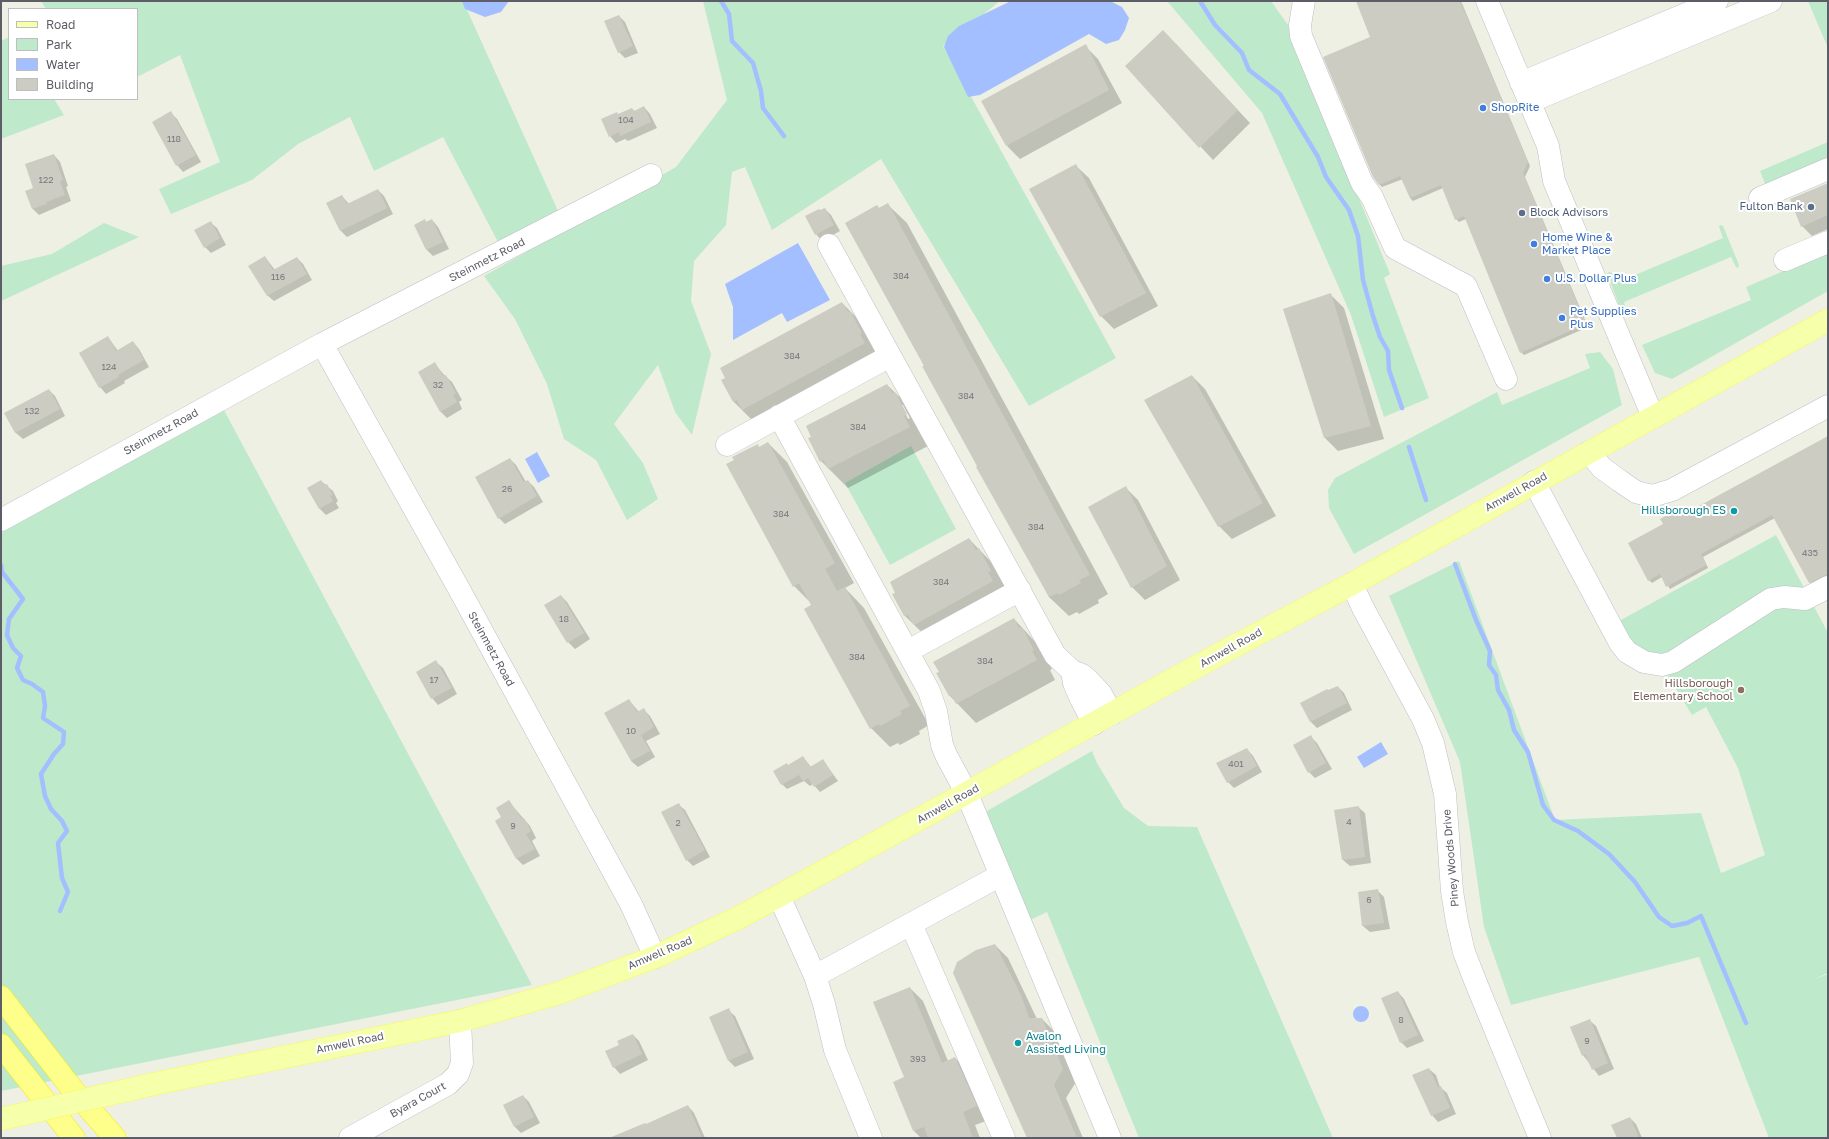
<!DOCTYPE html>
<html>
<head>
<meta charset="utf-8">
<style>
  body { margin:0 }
  #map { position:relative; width:1829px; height:1139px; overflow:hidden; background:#eff0e4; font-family:"Golos Text",sans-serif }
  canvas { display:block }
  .frame { position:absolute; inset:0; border:2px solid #5c5d66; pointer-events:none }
  .legend { position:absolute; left:8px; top:8px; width:130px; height:92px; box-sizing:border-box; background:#fff; border:1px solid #bebec2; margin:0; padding:5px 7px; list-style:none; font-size:12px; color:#5c5d66 }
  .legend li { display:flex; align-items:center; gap:8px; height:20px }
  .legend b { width:20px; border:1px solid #bebec2 }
</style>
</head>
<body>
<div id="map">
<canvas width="1829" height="1139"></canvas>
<div class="frame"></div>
<ul class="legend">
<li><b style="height:5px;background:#f6ffa9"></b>Road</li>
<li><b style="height:11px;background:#bee9ca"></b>Park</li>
<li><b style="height:11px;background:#a4bfff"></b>Water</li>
<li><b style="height:11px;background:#cdccc3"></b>Building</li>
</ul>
</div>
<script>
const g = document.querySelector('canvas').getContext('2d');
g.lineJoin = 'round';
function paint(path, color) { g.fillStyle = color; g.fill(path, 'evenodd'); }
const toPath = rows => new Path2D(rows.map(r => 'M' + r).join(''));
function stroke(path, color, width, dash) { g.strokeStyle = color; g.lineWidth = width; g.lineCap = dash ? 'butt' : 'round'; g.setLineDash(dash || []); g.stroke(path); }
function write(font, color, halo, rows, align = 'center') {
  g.font = font + ' "Golos Text",sans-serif'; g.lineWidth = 4; g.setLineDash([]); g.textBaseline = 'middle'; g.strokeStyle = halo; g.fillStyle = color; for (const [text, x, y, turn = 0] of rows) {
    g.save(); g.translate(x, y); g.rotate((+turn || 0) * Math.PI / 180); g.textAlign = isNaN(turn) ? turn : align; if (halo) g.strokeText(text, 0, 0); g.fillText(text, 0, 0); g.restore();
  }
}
const green = toPath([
  [41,1,463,1,559,213,498,242,443,137,374,171,350,117,298,144,252,180,171,214,159,189,220,162,180,55,137,77,137,9,46,9],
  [703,1,1000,1,943,46,1116,358,1029,406,881,159,772,230,745,167,732,172,726,225,694,261,691,301,711,354,692,435,675,412,658,365,614,424,643,463,658,499,627,520,596,460,564,439,547,384,515,319,484,276,676,167,727,100],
  [1167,1,1271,1,1288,25,1390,274,1384,278,1429,398,1384,417,1351,315,1262,113],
  [1808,1,1828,1,1828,48],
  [9,37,9,99,54,99,64,115,1,139,1,41],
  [1828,142,1828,160,1766,186,1760,171],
  [104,223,139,237,1,301,1,266,52,254],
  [1720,225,1723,226,1739,265,1738,268,1736,267,1731,257,1624,302,1627,313,1626,314,1622,313,1607,273,1610,272,1612,273,1616,283,1723,238,1719,227],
  [1828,252,1828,291,1672,379,1655,373,1642,345,1751,300,1746,287],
  [1600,352,1613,369,1622,405,1354,554,1329,508,1328,490,1335,478,1497,392,1502,405,1590,368,1585,354],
  [218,399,532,985,1,1091,1,520],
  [911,446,956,529,890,565,845,483],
  [1776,535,1828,633,1828,973,1812,980,1828,974,1828,1138,1769,1138,1699,957,1511,1005,1484,927,1460,762,1389,596,1459,561,1555,820,1701,813,1721,873,1765,855,1738,768,1706,707,1692,715,1667,674,1634,648,1619,621],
  [1092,751,1097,763,1124,808,1148,826,1197,827,1333,1138,1139,1138,1047,912,1030,920,988,820,987,811]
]);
const water = toPath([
  [462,1,509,1,501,12,485,17,465,9],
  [1011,1,1110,1,1122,7,1129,18,1125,30,1119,40,1106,44,1089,34,980,95,968,97,944,47,948,36,959,26],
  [798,243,830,300,787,322,782,313,733,340,733,307,725,284],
  [537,452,550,476,538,483,525,459],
  [1381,742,1388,754,1364,768,1357,757],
  '1353 1014a8 8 0 1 1 16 0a8 8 0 1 1-16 0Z'
]);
const shadow = toPath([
  [1357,1,1461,1,1530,166,1525,177,1588,327,1524,355,1521,352,1466,219,1459,222,1456,219,1443,188,1413,201,1410,198,1403,179,1382,187,1379,184,1372,37],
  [619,16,625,22,638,53,625,58,619,52],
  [1176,44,1250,123,1213,160,1126,66],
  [1085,46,1098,59,1122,103,1020,159,1007,146],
  [644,107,650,114,657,128,628,141,625,139,616,143,610,136,618,115,632,109,635,111],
  [171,113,177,119,201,162,183,172,177,165],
  [54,155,60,162,68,186,66,187,71,201,39,215,32,208,34,189],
  [1075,165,1089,178,1158,306,1114,329,1101,316],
  [1828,184,1828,229,1812,236,1802,226],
  [378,190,384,196,393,214,347,237,341,231,342,196,349,204],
  [887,204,907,223,1108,594,1098,600,1099,603,1079,614,1077,612,1069,616,1049,597,925,366,879,208],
  [825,209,831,215,840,231,822,241,816,234,820,211],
  [432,220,438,227,449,249,433,256,427,250,415,225],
  [210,222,217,228,226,245,211,253,205,247],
  [265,257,275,270,297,258,303,264,312,280,274,301,267,295],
  [1331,295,1344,308,1384,439,1338,451,1325,438,1284,309],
  [842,303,861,322,880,352,753,421,734,402,723,380],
  [108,337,118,351,133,342,139,349,149,367,124,381,125,383,106,394,100,387],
  [435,364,445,376,452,382,462,400,459,402,462,409,447,418,440,411],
  [1192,376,1205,389,1276,516,1232,539,1219,526],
  [887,385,907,404,928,446,848,488,821,461],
  [901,405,903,405,910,418,908,419],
  [49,390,55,396,65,416,23,439,16,433,5,413],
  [1828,437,1828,577,1813,585,1810,582,1775,518,1703,557,1708,568,1670,589,1662,577,1652,583,1649,580,1664,524,1682,507,1687,513],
  [768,443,787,462,854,583,845,588,864,608,929,725,919,731,920,734,900,745,898,743,890,747,871,728,810,602,794,586,760,448],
  [510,459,516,465,526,482,528,481,534,487,543,502,505,524,499,518],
  [321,481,333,491,338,501,336,503,339,508,326,515,320,509,308,488],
  [1125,487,1138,500,1180,580,1145,600,1132,587],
  [969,539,998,569,1009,590,934,644,905,616,894,595],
  [561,596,567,602,590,639,575,649,568,642,545,606],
  [1014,619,1041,648,1052,669,1050,670,1055,680,976,723,949,695],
  [436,662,443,668,457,694,438,705,432,698],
  [1338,687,1344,693,1352,710,1317,728,1311,722,1301,703],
  [629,700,639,712,644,710,650,716,660,734,646,741,655,757,638,767,631,761],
  [1311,737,1317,743,1332,769,1315,778,1309,772],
  [1247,749,1253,756,1262,772,1234,788,1228,782],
  [803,757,811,767,823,760,838,781,820,792,813,784,810,786,804,781,787,789,782,784,789,766],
  [509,802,530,826,536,838,532,841,540,856,523,865,517,859,496,821,502,817],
  [678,804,685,810,710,857,693,866,687,860],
  [1358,807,1365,813,1371,863,1350,866,1343,860,1335,811],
  [1377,890,1384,897,1390,929,1370,932,1363,926],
  [995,945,1008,958,1037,1019,1042,1019,1055,1032,1076,1082,1066,1098,1083,1138,1028,1138],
  [910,988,923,1001,948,1061,955,1058,968,1071,989,1120,975,1125,980,1138,921,1138,914,1131,894,1082,905,1078],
  [1398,992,1404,999,1424,1041,1407,1048,1401,1042],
  [728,1010,735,1016,754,1059,735,1067,729,1061,710,1018],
  [1589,1020,1596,1026,1614,1069,1599,1076,1583,1055],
  [633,1035,639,1041,648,1060,620,1074,614,1067,620,1045],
  [1429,1069,1436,1075,1440,1087,1447,1093,1456,1114,1438,1122,1432,1115],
  [523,1096,529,1102,540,1123,521,1133,515,1127,504,1105],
  [688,1106,694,1113,705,1138,632,1138],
  [1630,1118,1636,1124,1642,1138,1618,1138]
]);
const stream = toPath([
  [721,1,729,14,732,41,753,63,761,91,763,108,784,136],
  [1200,1,1215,25,1242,53,1249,70,1280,94,1318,157,1326,177,1349,210,1358,236,1363,280,1373,316,1380,337,1388,351,1389,370,1402,408],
  [1409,447,1426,500],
  [1455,564,1476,620,1490,651,1489,665,1496,675,1498,690,1509,710,1514,730,1528,752,1543,805,1554,820,1578,831,1609,854,1635,882,1659,917,1672,926,1687,923,1701,916,1746,1023],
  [1,565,2,572,23,599,9,619,7,635,13,648,21,656,17,668,23,680,32,684,43,692,45,706,43,718,64,732,63,744,54,754,41,774,45,796,51,809,62,821,67,831,58,843,62,878,68,892,60,911]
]);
const building = toPath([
  [1356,1,1460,1,1528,162,1523,173,1586,324,1520,353,1464,216,1455,220,1441,185,1410,198,1400,176,1379,185,1373,177,1323,57,1370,37],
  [619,15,633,46,618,53,604,21],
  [1163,30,1238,110,1199,148,1125,66],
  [1086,44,1109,90,1006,146,981,101],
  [644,106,651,122,620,136,619,132,609,137,601,119,617,112,618,114,632,108,634,111],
  [171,111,196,155,176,166,152,122],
  [54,154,63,180,60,181,65,195,46,202,47,204,32,209,25,191,33,188,25,164],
  [1076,164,1146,293,1100,317,1029,189],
  [1828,183,1828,215,1801,227,1790,199],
  [378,189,387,208,340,231,326,203,342,195,347,204],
  [888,203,1090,575,1079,580,1081,583,1059,595,1058,593,1049,597,976,467,977,466,922,366,924,366,845,223,877,205,879,208],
  [825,208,834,225,815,235,805,216,819,209,820,210],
  [425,219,426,222,432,219,443,242,426,250,414,225],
  [211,221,220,238,204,248,194,230],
  [265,256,273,270,297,257,307,274,267,296,248,266],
  [1331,293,1371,426,1324,438,1283,309],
  [842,302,848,312,850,311,862,333,860,334,865,343,742,410,737,400,733,402,721,380,725,378,720,368],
  [108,336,116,351,133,341,144,360,118,375,119,377,99,388,79,353],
  [435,362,443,376,446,375,456,394,453,395,457,402,440,412,418,372],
  [1192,375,1263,503,1218,527,1144,400],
  [887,384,892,393,895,392,907,414,904,416,910,427,828,469,823,460,820,462,808,438,811,437,806,426],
  [49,389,60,409,15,433,4,413],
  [1828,436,1828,574,1809,583,1772,515,1701,554,1706,565,1666,587,1660,574,1648,581,1628,543,1663,524,1660,519,1683,506,1686,513],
  [768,442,835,563,825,569,837,591,845,587,910,706,900,711,902,714,880,726,879,724,870,729,804,609,811,605,799,583,793,587,726,464,734,460,732,457,758,444,759,447],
  [510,458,524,482,528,480,537,496,498,519,475,477],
  [321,480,324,485,327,484,333,495,330,496,333,501,319,509,307,488],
  [1126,486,1167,566,1131,588,1088,507],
  [969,538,976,550,979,548,991,571,988,572,993,581,914,625,908,615,904,616,892,594,895,593,890,582],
  [561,595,584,633,567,643,544,605],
  [1014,618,1019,628,1022,627,1034,650,1032,651,1037,660,956,704,951,695,949,696,936,673,939,672,933,662],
  [436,660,452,688,431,699,416,672],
  [1338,686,1347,703,1310,722,1300,703,1327,689,1328,690],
  [629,699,637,712,644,708,654,727,641,735,650,751,631,761,604,713],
  [1311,735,1326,763,1308,773,1293,745],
  [1247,748,1257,766,1227,783,1216,763],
  [803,756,810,767,823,759,833,775,814,787,808,778,803,781,799,775,781,785,773,771,787,763,788,765],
  [509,800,522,819,524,818,531,831,526,834,535,849,516,859,495,821,501,817,496,808],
  [679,803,705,850,686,861,661,812],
  [1359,806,1365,857,1342,860,1334,810],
  [1378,889,1384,923,1362,926,1358,892],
  [995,944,1021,995,1029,1018,1042,1018,1063,1069,1054,1085,1077,1138,1027,1138,953,973,957,962,976,950],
  [910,987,942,1063,955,1057,977,1106,963,1112,973,1138,928,1138,924,1127,913,1131,893,1082,904,1077,873,1002],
  [1398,991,1418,1035,1400,1043,1381,998],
  [729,1008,748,1052,728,1061,709,1017],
  [1590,1019,1608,1063,1592,1070,1585,1054,1582,1056,1570,1027],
  [633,1034,642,1054,613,1068,605,1051,619,1045,617,1041],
  [1429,1068,1438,1087,1441,1086,1450,1108,1431,1116,1412,1075],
  [523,1095,534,1117,514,1127,503,1105],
  [688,1105,702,1138,609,1138,645,1123,646,1124],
  [1630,1117,1639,1138,1617,1138,1611,1125]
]);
const minor = toPath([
  [1304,1,1300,25,1301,36,1362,183,1372,197,1395,248,1466,286,1506,379],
  [1487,1,1548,146,1554,181,1653,417],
  [1521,83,1717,1],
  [1529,102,1771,1],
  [1760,198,1828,169],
  [829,245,1055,655,1072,671,1082,675,1088,680,1101,694,1112,714],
  [1785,260,1828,242],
  [322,344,459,589,631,904,655,957],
  [779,416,929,691,936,711,942,745,946,755,967,794,1110,1138],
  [727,445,890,356],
  [1589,452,1602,468,1620,481,1636,492,1652,496,1672,490,1828,406],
  [1534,482,1620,643,1627,652,1644,662,1662,665,1673,662,1771,599,1784,597,1805,599,1828,587],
  [1,520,322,344,651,175],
  [1352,584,1363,608,1423,719,1433,743,1445,794,1452,891,1457,922,1464,952,1476,983,1540,1138],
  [908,651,1020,590],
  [1072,671,1074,683,1081,699,1094,724],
  [779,896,815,976,824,1004,835,1050,871,1138],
  [911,924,1004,1138],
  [815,976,1001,875],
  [350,1138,448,1084,458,1074,462,1063,460,1021]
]);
const major = toPath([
  [158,1083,460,1021,559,993,655,957,738,918,779,896,1227,650,1352,584,1828,320]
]);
const highway = toPath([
  [1,997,73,1090,115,1138],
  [1,1045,74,1138]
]);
const majorBridge = toPath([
  [1,1119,158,1083]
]);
const markers = [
  [1483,108,4,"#3f7fe0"],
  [1811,207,4,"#5c6f8a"],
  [1522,213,4,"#5c6f8a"],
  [1534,244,4,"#3f7fe0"],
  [1547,279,4,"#3f7fe0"],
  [1562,318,4,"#3f7fe0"],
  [1734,511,4,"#0f9aa8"],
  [1741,690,4,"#8d6e63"],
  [1018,1043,4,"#0f9aa8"]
];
const numberNames = [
  ["104",626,120],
  ["118",174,139],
  ["122",46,180],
  ["384",901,276],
  ["116",278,277],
  ["384",792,356],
  ["124",109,367],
  ["32",438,385],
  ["384",966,396],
  ["132",32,411],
  ["384",858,427],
  ["26",507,489],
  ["384",781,514],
  ["384",1036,527],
  ["435",1810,553],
  ["384",941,582],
  ["18",564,619],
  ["384",857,657],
  ["384",985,661],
  ["17",434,680],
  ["10",631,731],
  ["401",1236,764],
  ["4",1349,822],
  ["2",678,823],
  ["9",513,826],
  ["6",1369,900],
  ["8",1401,1020],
  ["9",1587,1041],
  ["393",918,1059]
];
const shopNames = [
  ["ShopRite",1491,108],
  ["Home Wine &",1542,238],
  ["Market Place",1542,251],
  ["U.S. Dollar Plus",1555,279],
  ["Pet Supplies",1570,312],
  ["Plus",1570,325]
];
const serviceNames = [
  ["Fulton Bank",1803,207],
  ["Block Advisors",1530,213,"left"]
];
const streetNames = [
  ["Steinmetz Road",487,260,-27],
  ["Steinmetz Road",161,432,-29],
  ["Amwell Road",1516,492,-29],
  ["Amwell Road",1231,648,-29],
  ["Steinmetz Road",491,649,61],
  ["Amwell Road",948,804,-29],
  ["Piney Woods Drive",1451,858,-95],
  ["Amwell Road",660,953,-23],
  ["Amwell Road",350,1043,-12],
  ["Byara Court",418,1100,-29]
];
const cultureNames = [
  ["Hillsborough ES",1726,511],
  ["Avalon",1026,1037,"left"],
  ["Assisted Living",1026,1050,"left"]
];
const educationNames = [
  ["Hillsborough",1733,684],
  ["Elementary School",1733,697]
];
paint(green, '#bee9ca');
paint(water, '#a4bfff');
paint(shadow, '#0003');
stroke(stream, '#a4bfff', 4.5);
paint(building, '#cdccc3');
stroke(minor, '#bebfc6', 23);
stroke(major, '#fcf950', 23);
stroke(highway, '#f3e800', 23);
stroke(minor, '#fff', 22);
stroke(major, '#f6ffa9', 22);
stroke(highway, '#feff8b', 22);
stroke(majorBridge, '#fcf950', 23, []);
stroke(majorBridge, '#f6ffa9', 22);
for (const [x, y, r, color] of markers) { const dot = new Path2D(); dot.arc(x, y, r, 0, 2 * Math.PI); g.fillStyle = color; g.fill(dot); stroke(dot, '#fff', 1.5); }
write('9px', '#78797d', null, numberNames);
write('11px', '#366cbe', '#fff', shopNames, 'left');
write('11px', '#4e5e75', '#fff', serviceNames, 'right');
write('11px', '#5c5d66', '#fff', streetNames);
write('11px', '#0d838f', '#fff', cultureNames, 'right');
write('11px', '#785e54', '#fff', educationNames, 'right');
</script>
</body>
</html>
